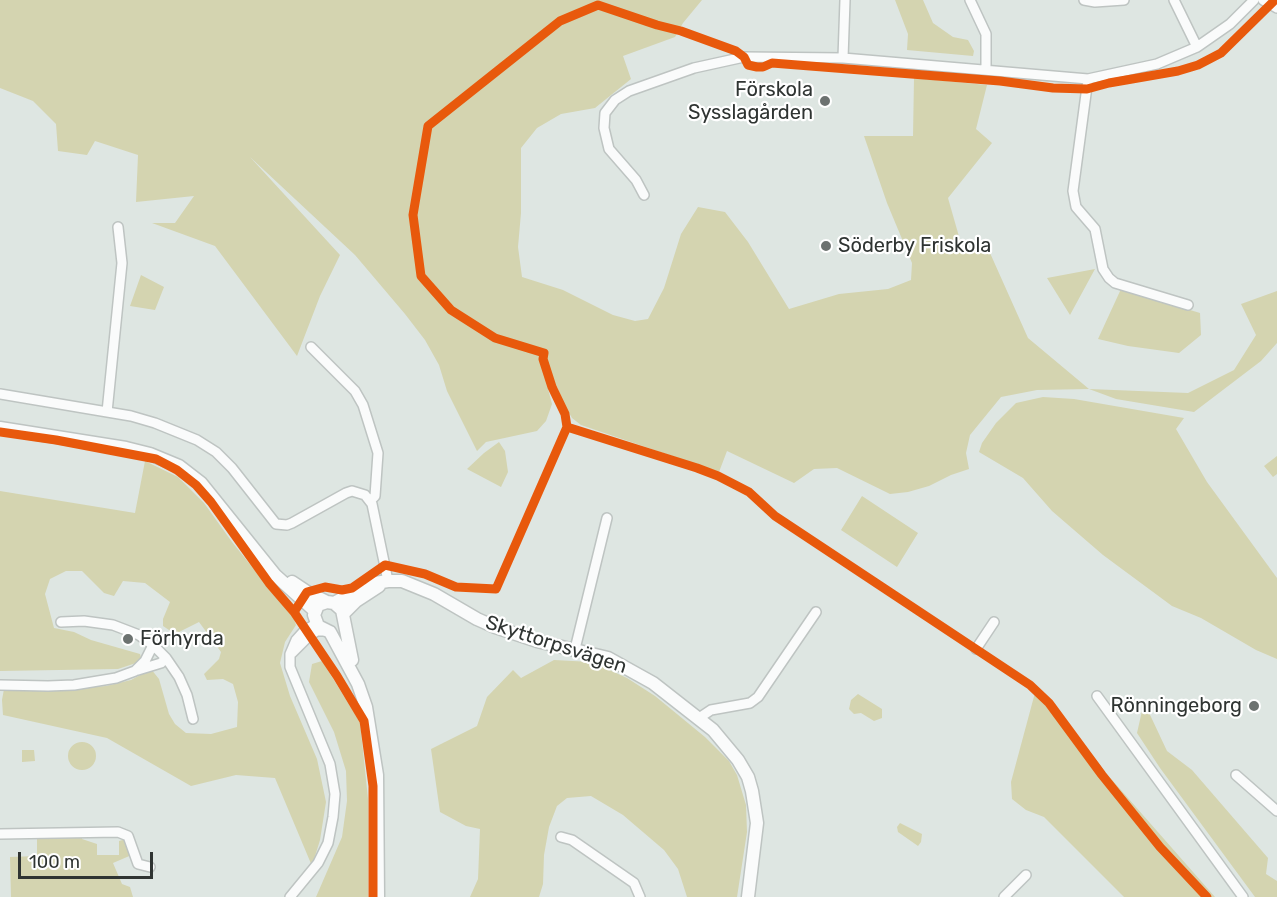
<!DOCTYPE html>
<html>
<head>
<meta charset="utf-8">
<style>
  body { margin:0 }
  #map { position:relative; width:1277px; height:897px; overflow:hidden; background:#dee6e2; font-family:Rubik,sans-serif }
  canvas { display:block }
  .scale { position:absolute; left:18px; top:852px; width:135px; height:27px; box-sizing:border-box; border:3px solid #2f3432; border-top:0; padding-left:8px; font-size:18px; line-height:21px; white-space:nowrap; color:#2f3432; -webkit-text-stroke:4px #fff; paint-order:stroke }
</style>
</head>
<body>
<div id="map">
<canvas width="1277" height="897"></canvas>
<div class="scale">100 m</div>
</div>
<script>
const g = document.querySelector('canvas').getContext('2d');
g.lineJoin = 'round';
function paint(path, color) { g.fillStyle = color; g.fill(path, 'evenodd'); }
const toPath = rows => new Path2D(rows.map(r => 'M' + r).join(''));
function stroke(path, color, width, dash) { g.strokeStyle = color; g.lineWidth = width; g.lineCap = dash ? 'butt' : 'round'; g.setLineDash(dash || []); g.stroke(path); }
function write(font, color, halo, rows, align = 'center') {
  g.font = font + ' Rubik,sans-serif'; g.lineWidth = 4.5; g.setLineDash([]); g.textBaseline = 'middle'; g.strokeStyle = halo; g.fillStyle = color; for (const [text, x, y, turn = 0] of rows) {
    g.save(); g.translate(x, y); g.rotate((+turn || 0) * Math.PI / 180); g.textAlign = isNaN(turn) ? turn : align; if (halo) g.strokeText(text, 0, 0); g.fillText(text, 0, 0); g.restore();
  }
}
const green = toPath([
  [0,0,702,0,683,23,675,37,623,56,631,79,595,108,561,114,537,128,521,148,521,213,518,247,522,277,563,290,613,315,635,321,648,319,664,288,681,234,698,207,725,212,748,242,789,309,839,294,888,289,911,280,912,263,887,203,864,136,913,136,914,78,987,85,976,129,992,143,948,198,962,247,990,253,1028,338,1089,389,1188,393,1234,370,1256,335,1241,304,1277,291,1277,343,1261,361,1194,412,1116,399,1089,389,1037,390,1001,397,970,435,966,453,969,469,951,475,929,486,908,492,890,494,837,468,814,469,794,483,727,451,719,472,581,425,572,418,565,406,557,387,548,389,552,404,546,421,537,431,486,442,477,451,447,391,439,365,425,340,405,314,355,255,250,157,340,255,320,296,297,356,215,246,152,223,175,223,194,196,136,202,138,155,95,141,87,155,58,151,56,124,33,101,0,88],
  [895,0,923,0,933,23,953,37,968,40,974,51,973,56,907,50,908,34],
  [1095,269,1070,315,1047,278],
  [141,275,164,287,155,310,130,306],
  [1121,289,1200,313,1201,335,1179,353,1128,346,1098,339],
  [1043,397,1074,399,1184,418,1176,429,1207,482,1277,578,1277,659,1256,650,1201,618,1172,606,1103,555,1052,511,1023,478,979,452,982,443,996,423,1016,403],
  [499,442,505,451,508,472,501,487,467,469,484,453],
  [1277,456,1277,474,1273,477,1264,466],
  [145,461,178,477,204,503,232,542,294,619,296,625,285,642,280,663,290,696,317,759,326,802,320,840,312,866,275,778,236,775,191,786,107,738,3,715,2,700,4,689,39,691,106,686,131,680,151,669,159,679,169,714,175,724,186,733,211,734,237,727,238,702,233,684,223,679,207,680,204,674,219,659,221,652,199,622,175,634,163,626,163,619,170,602,145,583,123,581,114,596,104,593,82,571,66,571,50,579,45,594,54,628,74,632,91,640,140,654,141,658,139,662,118,669,0,671,0,491,135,513],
  [862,496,918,533,897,567,841,530],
  [554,660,592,662,627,678,655,696,705,737,729,761,737,775,746,805,747,832,737,897,687,897,678,869,664,850,623,815,591,796,567,798,557,806,549,827,544,855,543,884,539,897,470,897,478,879,480,829,466,826,440,812,431,749,477,726,487,697,513,670,521,678],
  [322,661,360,722,368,799,368,897,316,897,342,837,347,801,346,771,334,732,309,682,312,664],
  [1036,689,1055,706,1106,773,1215,897,1124,897,1044,817,1026,810,1012,799,1011,782],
  [858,694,882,709,882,718,874,721,861,713,854,714,849,709,851,700],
  [1144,702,1167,751,1192,770,1268,858,1266,874,1277,881,1277,897,1255,897,1160,768,1137,733],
  '68 756a14 14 0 1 1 28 0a14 14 0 1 1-28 0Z',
  [22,750,34,750,35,761,22,762],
  [900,823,922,834,921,842,918,846,898,832,897,827],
  [82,832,82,839,97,844,97,855,119,855,119,841,134,837,140,855,135,856,134,854,113,863,122,884,130,887,133,897,11,897,10,857,37,856,37,834]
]);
const street = toPath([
  [970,0,986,34,986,69],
  [1084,0,1095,2,1124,0],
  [1174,0,1197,47],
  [1263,0,1277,8],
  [843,58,845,0],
  [1088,79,1073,191,1076,207,1095,229,1103,269,1109,278,1115,283,1188,305],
  [644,195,636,180,609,149,604,128,605,113,615,100,629,91,694,68,744,57,843,58,1088,79,1157,64,1197,47,1230,24,1254,0],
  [311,347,355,391,363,405,378,453,375,496,370,501],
  [0,394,131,416,155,423,197,440,216,452,232,468,276,524,287,525,292,523,346,493,352,491,365,495,372,504,388,581],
  [107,412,122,263,118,227],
  [153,645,166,658,179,677,187,695,193,719],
  [575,649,607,518],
  [976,649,994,622],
  [292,653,309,636,317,631,326,631],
  [138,670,161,663,166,658],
  [0,685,48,686,74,685,116,678,135,671,145,661,153,645,139,635,113,625,84,621,61,622],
  [1097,696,1243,897],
  [699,718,711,710,750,703,758,697,816,612],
  [1236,775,1277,811],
  [0,834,118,832,128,836,138,864,150,867],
  [561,837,572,840,634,883,640,897],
  [290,897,318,863,328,843,333,817,335,794,330,764,290,667,290,654,296,640,305,630,316,624],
  [1004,897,1026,875]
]);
const secondary = toPath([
  [0,428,126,448,150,454,179,466,201,483,275,575,315,611],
  [292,582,307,592,327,602],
  [334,603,369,584,388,581,402,581,434,594,477,619,495,627,537,641,608,658,653,683,713,730,738,760,748,777,752,791,757,823,748,897],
  [343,614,356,601,379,586],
  [330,632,358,684,366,707,377,775,378,897],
  [330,632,318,626,314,615,318,605,327,602,334,603,342,610,352,660]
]);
const cycleway = toPath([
  [567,427,697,468,718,476,749,492,775,516,1030,685,1049,703,1102,775,1160,847,1207,897],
  [0,432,56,440,156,459,177,470,196,485,211,502,269,583,294,612,337,676,364,721,373,786,373,897],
  [294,612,307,592,325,587,342,590,352,588,385,565,425,574,456,587,496,589,567,427,565,414,552,387,543,359,544,353,495,338,451,310,421,276,413,215,428,126,560,21,598,5,657,25,681,31,736,51,744,57,748,65,757,67,763,67,772,63,1000,81,1053,88,1087,89,1109,83,1178,71,1198,65,1221,53,1275,0]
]);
const markers = [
  [825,101,6,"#6c7270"],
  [826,246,6,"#6c7270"],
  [128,639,6,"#6c7270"],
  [1254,706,6,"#6c7270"]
];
const poiNames = [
  ["Förskola",813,90],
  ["Sysslagården",813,113],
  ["Söderby Friskola",838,246,"left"],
  ["Förhyrda",140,639,"left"],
  ["Rönningeborg",1242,706]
];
const streetNames = [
  ["Skyttorpsvägen",556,645,18]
];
paint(green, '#d4d4b0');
stroke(street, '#bec4c2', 12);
stroke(secondary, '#bec4c2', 15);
stroke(street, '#fafbfb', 9);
stroke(secondary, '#fafbfb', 12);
stroke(cycleway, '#e8590c', 9);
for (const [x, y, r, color] of markers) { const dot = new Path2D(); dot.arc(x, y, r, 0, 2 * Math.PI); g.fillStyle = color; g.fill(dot); stroke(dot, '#fff', 2); }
write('20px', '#2f3432', '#fff', poiNames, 'right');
write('20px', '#2f3432', '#fff', streetNames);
</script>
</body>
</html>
